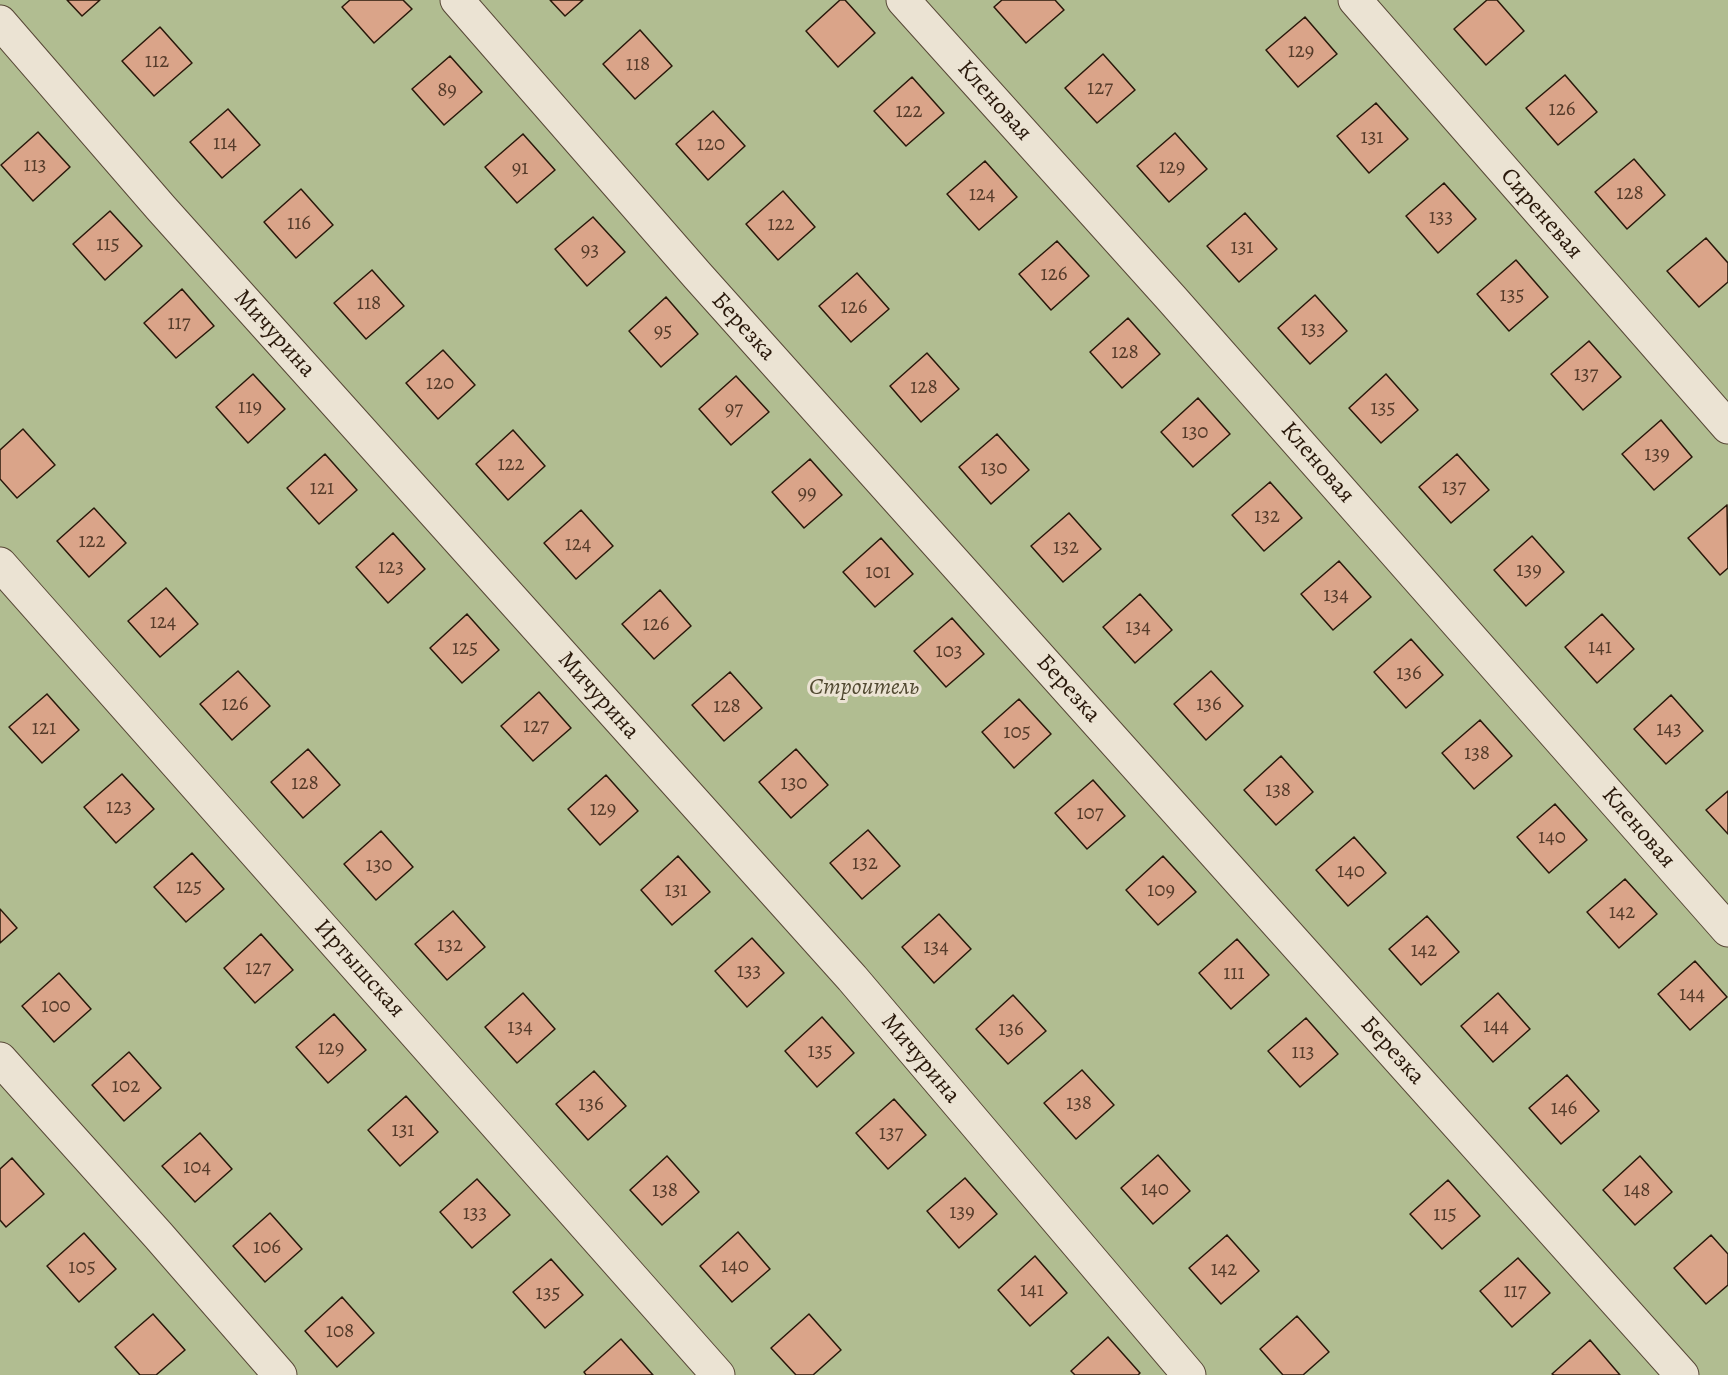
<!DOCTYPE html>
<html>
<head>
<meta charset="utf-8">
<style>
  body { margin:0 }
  canvas { display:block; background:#e0d4bc }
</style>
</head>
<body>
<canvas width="1728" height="1375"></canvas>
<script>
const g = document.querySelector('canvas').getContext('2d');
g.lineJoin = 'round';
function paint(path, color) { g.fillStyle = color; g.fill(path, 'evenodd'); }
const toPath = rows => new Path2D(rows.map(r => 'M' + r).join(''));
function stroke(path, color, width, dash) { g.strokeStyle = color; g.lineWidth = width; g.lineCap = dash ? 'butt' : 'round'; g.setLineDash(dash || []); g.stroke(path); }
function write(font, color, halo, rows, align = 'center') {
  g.font = font + ' Alegreya,serif'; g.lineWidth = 6; g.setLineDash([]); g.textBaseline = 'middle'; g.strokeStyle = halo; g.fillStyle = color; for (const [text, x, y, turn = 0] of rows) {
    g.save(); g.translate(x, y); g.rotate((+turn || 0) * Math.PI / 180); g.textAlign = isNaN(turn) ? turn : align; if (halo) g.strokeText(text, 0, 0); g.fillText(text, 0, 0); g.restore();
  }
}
const green = toPath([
  [0,0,1728,0,1728,1375,0,1375]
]);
const building = toPath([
  [67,0,100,0,82,16,67,0],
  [350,0,403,0,412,9,374,43,342,7,350,0],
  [550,0,583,0,565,16,550,0],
  [840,0,845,0,875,33,838,67,806,31,840,0],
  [1002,0,1055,0,1064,10,1026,43,994,7,1002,0],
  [1487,0,1497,0,1524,31,1486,65,1454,29,1487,0],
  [1305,17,1337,54,1298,87,1266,50,1305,17],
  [160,27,192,63,154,96,122,61,160,27],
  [640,30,672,66,635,99,603,64,640,30],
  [1103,54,1135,90,1097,123,1065,88,1103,54],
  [450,56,482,92,444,125,412,89,450,56],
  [1565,75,1597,112,1558,145,1526,108,1565,75],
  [912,77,944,113,906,146,874,111,912,77],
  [1376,103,1408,139,1369,173,1337,136,1376,103],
  [228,109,260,145,222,178,190,142,228,109],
  [713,111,745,146,708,180,676,144,713,111],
  [38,132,70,167,33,201,1,165,38,132],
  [1175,133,1207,169,1169,202,1137,166,1175,133],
  [523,134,555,170,517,203,485,167,523,134],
  [1634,159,1665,195,1627,229,1595,192,1634,159],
  [985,161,1017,197,979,230,947,194,985,161],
  [1444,183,1476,219,1438,253,1406,216,1444,183],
  [301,189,333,225,296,258,264,222,301,189],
  [783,191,815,227,778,260,746,224,783,191],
  [110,211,142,246,105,280,73,244,110,211],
  [1245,213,1277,249,1239,282,1207,246,1245,213],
  [593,217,625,252,587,286,555,249,593,217],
  [1706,238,1728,263,1728,282,1699,307,1667,271,1706,238],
  [1057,241,1089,276,1051,310,1019,274,1057,241],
  [1516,260,1548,297,1509,331,1477,294,1516,260],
  [372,270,404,306,366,339,334,303,372,270],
  [857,273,889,309,851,342,819,306,857,273],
  [182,289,214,326,176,358,144,323,182,289],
  [1315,295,1347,331,1310,364,1278,328,1315,295],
  [666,297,698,334,661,367,629,331,666,297],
  [1128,318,1160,354,1122,388,1090,352,1128,318],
  [1589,341,1621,377,1583,410,1551,374,1589,341],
  [443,350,475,385,438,419,406,383,443,350],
  [927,353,959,389,921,422,890,386,927,353],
  [253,374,285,409,248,443,216,407,253,374],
  [1386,374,1418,410,1381,443,1349,408,1386,374],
  [736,376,769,412,731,445,699,409,736,376],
  [1198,398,1230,434,1193,467,1161,432,1198,398],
  [1661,420,1692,457,1654,490,1622,454,1661,420],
  [23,429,55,465,17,498,0,479,0,450,23,429],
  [513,430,545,466,508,500,476,464,513,430],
  [997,434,1029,470,991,504,959,467,997,434],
  [325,454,357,490,319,524,287,488,325,454],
  [1457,454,1489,490,1451,523,1419,487,1457,454],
  [810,459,842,495,804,528,772,492,810,459],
  [1270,482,1302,518,1264,551,1232,515,1270,482],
  [1727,505,1728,568,1720,575,1688,538,1727,505],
  [94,508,126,543,89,577,57,541,94,508],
  [581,510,613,546,576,579,544,543,581,510],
  [1069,513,1101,549,1063,582,1031,546,1069,513],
  [393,533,425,569,388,603,356,567,393,533],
  [1532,536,1564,572,1526,606,1494,570,1532,536],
  [881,538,913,574,875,607,843,572,881,538],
  [1339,561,1371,597,1333,630,1301,594,1339,561],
  [166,588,198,624,160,657,128,621,166,588],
  [660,590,691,626,654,659,622,624,660,590],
  [1140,594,1172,630,1135,663,1103,627,1140,594],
  [467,614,499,650,462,683,430,648,467,614],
  [1602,614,1634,649,1597,683,1565,647,1602,614],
  [952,618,984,654,946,687,914,651,952,618],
  [1411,639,1443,675,1406,708,1374,672,1411,639],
  [238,671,270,706,232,740,200,704,238,671],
  [1211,671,1243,706,1206,740,1174,704,1211,671],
  [730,672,762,708,724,741,692,705,730,672],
  [539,692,571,728,533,761,501,726,539,692],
  [47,694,79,730,42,763,9,727,47,694],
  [1671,695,1703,731,1666,764,1634,729,1671,695],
  [1019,699,1051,734,1014,768,982,732,1019,699],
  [1480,720,1512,756,1474,789,1442,753,1480,720],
  [308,749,340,785,303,818,271,782,308,749],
  [796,749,828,785,791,818,759,782,796,749],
  [1281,756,1313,792,1276,825,1244,790,1281,756],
  [122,774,154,809,116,843,84,807,122,774],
  [606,775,638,811,600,845,568,809,606,775],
  [1093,780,1125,816,1087,849,1055,813,1093,780],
  [1728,791,1728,834,1706,810,1728,791],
  [1555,804,1587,840,1549,873,1517,837,1555,804],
  [868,830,900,866,862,899,830,863,868,830],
  [381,831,413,867,376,900,344,864,381,831],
  [1354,837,1386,873,1348,906,1316,870,1354,837],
  [192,853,224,889,186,922,154,887,192,853],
  [678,856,710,892,672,925,641,890,678,856],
  [1163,856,1196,892,1158,925,1126,890,1163,856],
  [1625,879,1657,914,1619,948,1587,912,1625,879],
  [0,909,17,928,0,943,0,909],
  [453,911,485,947,447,980,415,944,453,911],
  [939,914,971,949,934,983,902,947,939,914],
  [1427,916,1459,952,1421,985,1389,949,1427,916],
  [261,934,293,970,255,1003,224,968,261,934],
  [752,938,784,973,747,1007,715,971,752,938],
  [1237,939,1269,975,1231,1009,1199,973,1237,939],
  [1695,961,1727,997,1690,1030,1658,994,1695,961],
  [59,973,91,1009,54,1042,22,1006,59,973],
  [523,993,555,1029,517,1063,485,1027,523,993],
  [1498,993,1530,1029,1493,1062,1461,1026,1498,993],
  [1013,995,1046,1031,1008,1064,976,1029,1013,995],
  [334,1014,366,1050,328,1083,296,1047,334,1014],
  [822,1017,854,1053,817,1087,785,1051,822,1017],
  [1306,1018,1338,1054,1300,1087,1268,1051,1306,1018],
  [129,1052,161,1088,124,1121,92,1085,129,1052],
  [1082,1070,1114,1105,1076,1139,1044,1103,1082,1070],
  [594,1071,626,1106,588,1140,556,1104,594,1071],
  [1567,1075,1599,1111,1561,1144,1529,1108,1567,1075],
  [406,1096,438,1132,400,1166,368,1130,406,1096],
  [894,1099,926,1135,888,1169,856,1133,894,1099],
  [200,1133,232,1169,195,1202,162,1166,200,1133],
  [1158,1155,1190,1191,1153,1224,1121,1188,1158,1155],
  [667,1156,699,1192,662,1225,630,1190,667,1156],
  [1640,1156,1672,1192,1635,1225,1603,1190,1640,1156],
  [12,1158,44,1194,6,1227,0,1220,0,1169,12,1158],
  [965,1178,997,1214,959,1248,927,1211,965,1178],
  [477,1179,510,1215,472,1248,440,1212,477,1179],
  [1448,1180,1480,1216,1442,1249,1410,1214,1448,1180],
  [270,1213,302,1249,265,1282,233,1246,270,1213],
  [738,1232,770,1269,732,1302,700,1266,738,1232],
  [84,1233,116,1269,79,1302,47,1266,84,1233],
  [1227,1235,1259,1271,1221,1304,1189,1268,1227,1235],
  [1711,1235,1728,1254,1728,1285,1706,1304,1674,1268,1711,1235],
  [1035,1256,1067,1293,1030,1326,998,1290,1035,1256],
  [1518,1258,1550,1293,1512,1327,1480,1291,1518,1258],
  [551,1259,583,1295,545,1328,513,1292,551,1259],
  [342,1297,374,1333,337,1367,305,1331,342,1297],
  [153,1314,185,1350,156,1375,140,1375,115,1347,153,1314],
  [809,1314,841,1350,813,1375,796,1375,771,1348,809,1314],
  [1297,1316,1329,1352,1303,1375,1283,1375,1260,1349,1297,1316],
  [1108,1337,1140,1373,1138,1375,1075,1375,1071,1371,1108,1337],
  [621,1339,653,1375,586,1375,584,1372,621,1339],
  [1590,1340,1620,1375,1554,1375,1552,1374,1590,1340]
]);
const minor = toPath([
  [457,0,697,275,1682,1375],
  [903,0,1172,299,1728,930],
  [1355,0,1728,427],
  [0,22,161,208,852,978,1189,1375],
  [0,564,718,1375],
  [0,1059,158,1235,280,1375]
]);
const numberNames = [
  ["129",1301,52],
  ["112",157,62],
  ["118",638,65],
  ["127",1100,89],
  ["89",447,91],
  ["126",1562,110],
  ["122",909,112],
  ["131",1372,138],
  ["114",225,144],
  ["120",711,145],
  ["113",35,166],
  ["129",1172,168],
  ["91",520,169],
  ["128",1630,194],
  ["124",982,195],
  ["133",1441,218],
  ["116",299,224],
  ["122",781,225],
  ["115",108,245],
  ["131",1242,248],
  ["93",590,251],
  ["126",1054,275],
  ["135",1512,296],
  ["118",369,304],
  ["126",854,308],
  ["117",179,324],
  ["133",1313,330],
  ["95",663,332],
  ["128",1125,353],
  ["137",1586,375],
  ["120",440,384],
  ["128",924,388],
  ["119",250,408],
  ["135",1383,409],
  ["97",734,410],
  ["130",1195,433],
  ["139",1657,455],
  ["122",511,465],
  ["130",994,469],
  ["137",1454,488],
  ["121",322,489],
  ["99",807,494],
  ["132",1267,517],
  ["122",92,542],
  ["124",578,545],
  ["132",1066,548],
  ["123",391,568],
  ["139",1529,571],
  ["101",878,573],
  ["134",1336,596],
  ["124",163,623],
  ["126",656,625],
  ["134",1138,628],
  ["141",1600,648],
  ["125",465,649],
  ["103",949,652],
  ["136",1409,674],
  ["126",235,705],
  ["136",1209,705],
  ["128",727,707],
  ["127",536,727],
  ["121",44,729],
  ["143",1669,730],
  ["105",1017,733],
  ["138",1477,754],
  ["128",305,784],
  ["130",794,784],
  ["138",1278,791],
  ["123",119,808],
  ["129",603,810],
  ["107",1090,814],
  ["140",1552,838],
  ["132",865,864],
  ["130",379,866],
  ["140",1351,872],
  ["125",189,888],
  ["131",676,891],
  ["109",1161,891],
  ["142",1622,913],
  ["132",450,946],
  ["134",936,948],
  ["142",1424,951],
  ["127",258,969],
  ["133",749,972],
  ["111",1234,974],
  ["144",1692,995],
  ["100",56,1007],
  ["144",1496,1027],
  ["134",520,1028],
  ["136",1011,1030],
  ["129",331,1049],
  ["135",820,1052],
  ["113",1303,1053],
  ["102",126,1087],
  ["138",1079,1104],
  ["136",591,1105],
  ["146",1564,1109],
  ["131",403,1131],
  ["137",891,1134],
  ["104",197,1168],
  ["140",1155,1190],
  ["138",665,1191],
  ["148",1637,1191],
  ["139",962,1213],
  ["133",475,1214],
  ["115",1445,1215],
  ["106",267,1248],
  ["140",735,1267],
  ["105",82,1268],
  ["142",1224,1270],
  ["141",1032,1291],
  ["117",1515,1292],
  ["135",548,1294],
  ["108",340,1332]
];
const streetNames = [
  ["Кленовая",994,101,48],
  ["Сиреневая",1541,214,49],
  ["Березка",743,327,48],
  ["Мичурина",274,334,48],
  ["Кленовая",1317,463,49],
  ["Березка",1068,689,48],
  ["Мичурина",598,696,48],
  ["Кленовая",1638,828,49],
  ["Иртышская",359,969,48],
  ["Березка",1392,1051,48],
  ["Мичурина",920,1059,50]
];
const parkNames = [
  ["Строитель",864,688]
];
paint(green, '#b1bd91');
paint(building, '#daa489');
stroke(building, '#29180a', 1.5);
stroke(minor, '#574736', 35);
stroke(minor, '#ebe3d3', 33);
write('21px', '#553b2a', null, numberNames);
write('24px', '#29180a', '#ebe3d3', streetNames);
write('italic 24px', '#524a32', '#ebe3d3', parkNames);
</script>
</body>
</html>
